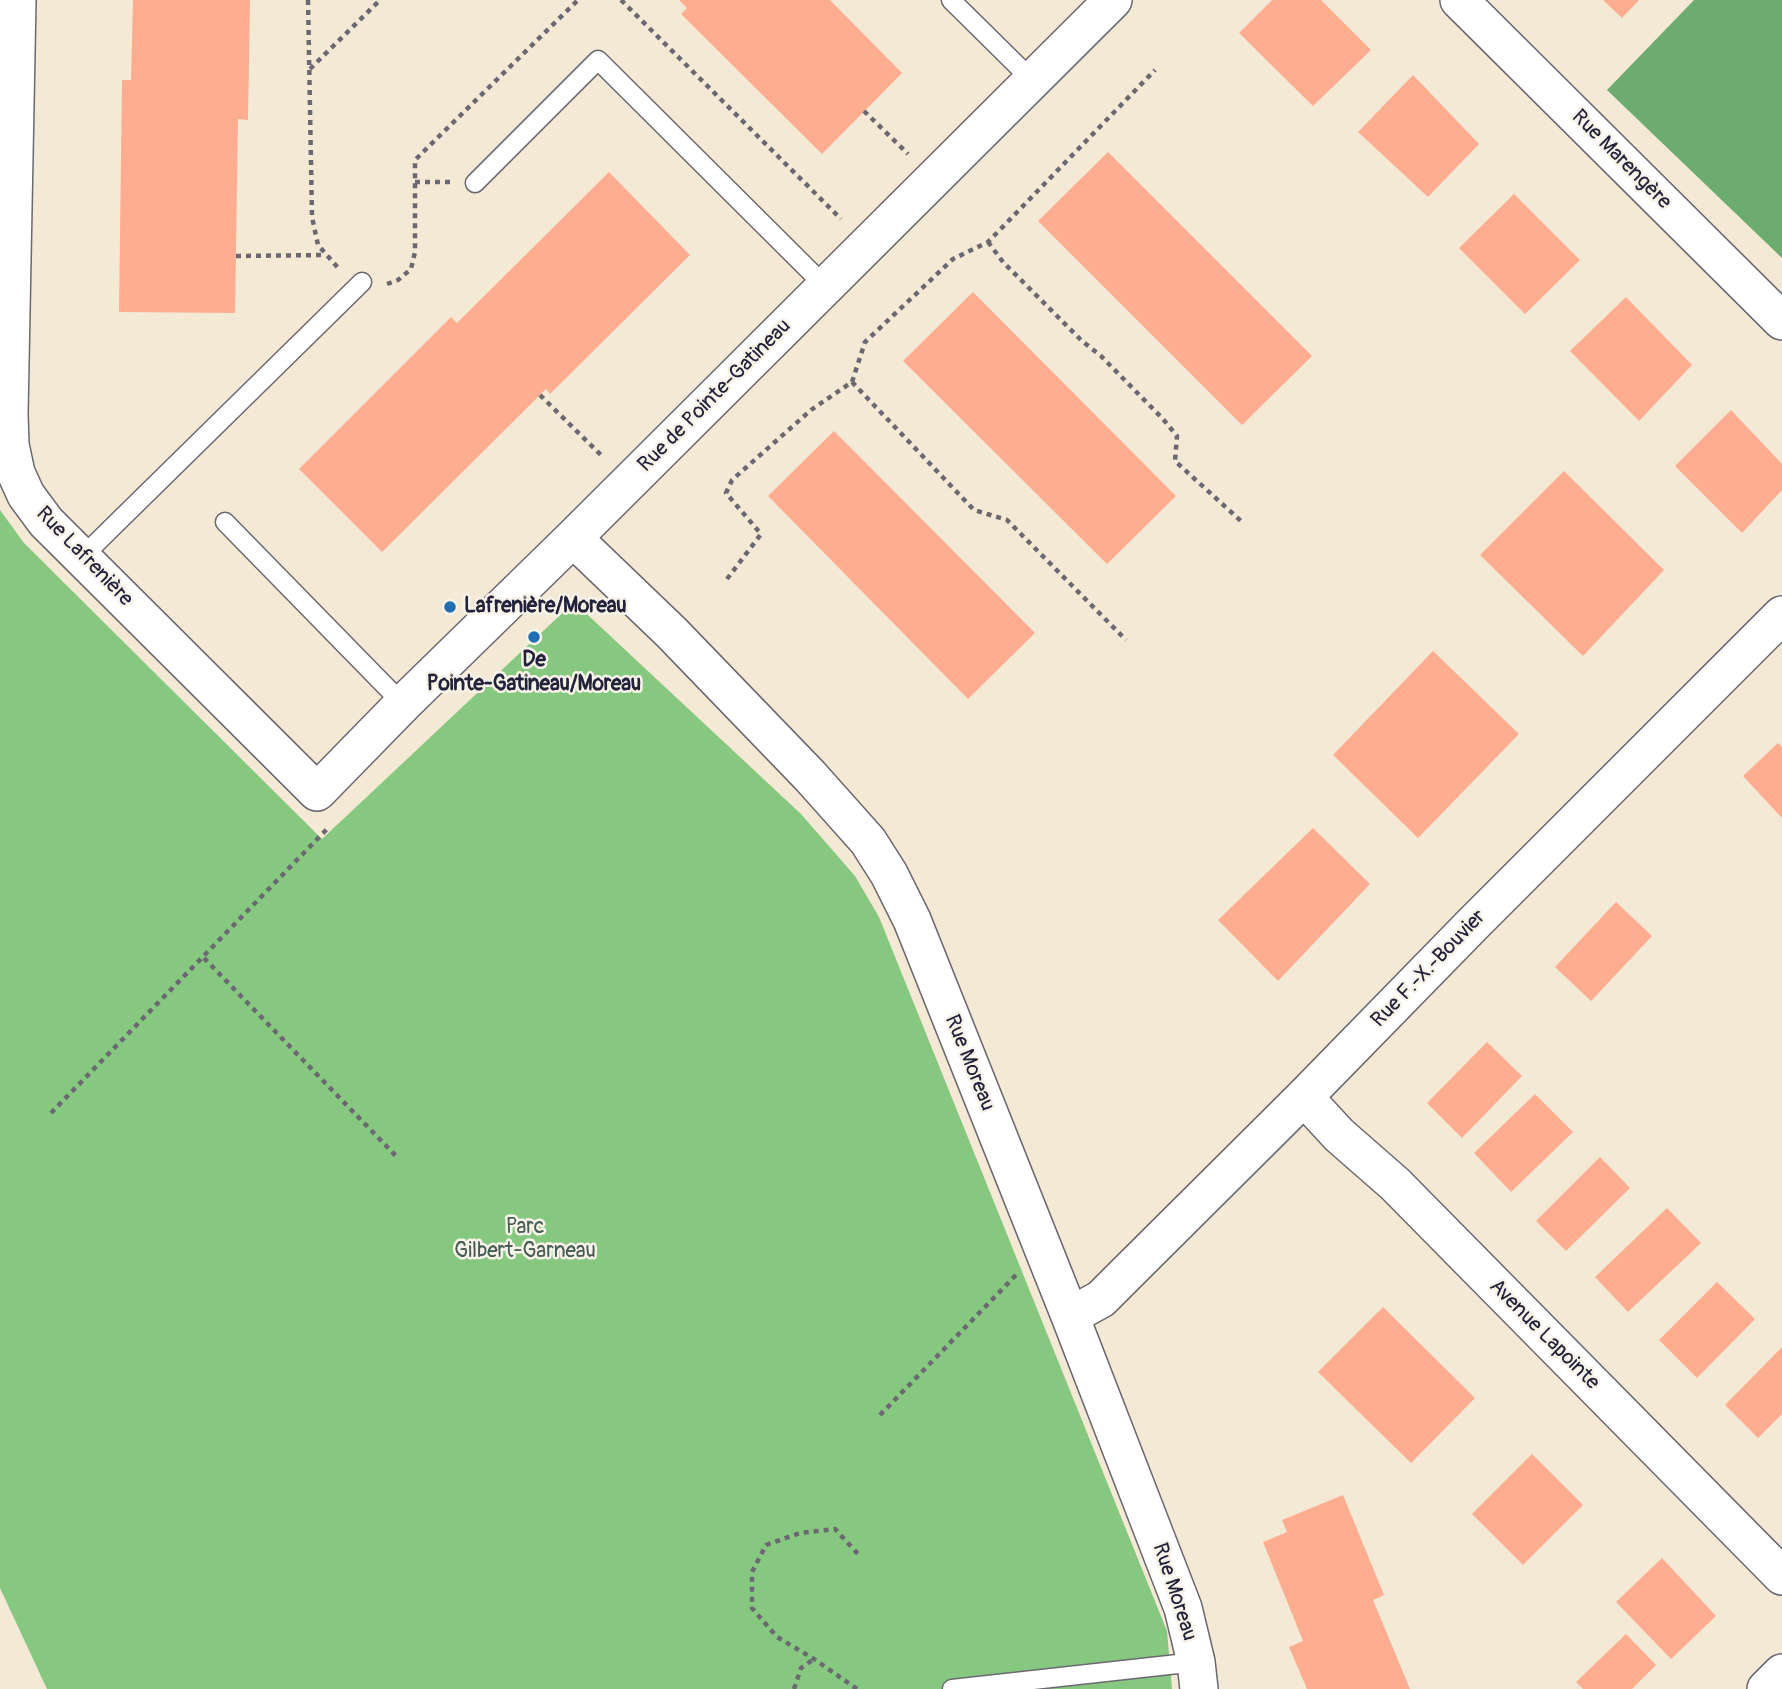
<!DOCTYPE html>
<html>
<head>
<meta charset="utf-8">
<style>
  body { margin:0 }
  canvas { display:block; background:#f4e9d5 }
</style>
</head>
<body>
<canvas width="1782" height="1689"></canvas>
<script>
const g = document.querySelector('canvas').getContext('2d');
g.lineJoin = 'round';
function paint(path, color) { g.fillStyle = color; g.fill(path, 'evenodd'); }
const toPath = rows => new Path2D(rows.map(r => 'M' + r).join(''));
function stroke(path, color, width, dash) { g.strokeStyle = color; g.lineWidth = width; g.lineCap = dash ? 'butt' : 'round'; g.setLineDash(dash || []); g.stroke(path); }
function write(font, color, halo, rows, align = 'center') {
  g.font = font + ' Pangolin,sans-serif'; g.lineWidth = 5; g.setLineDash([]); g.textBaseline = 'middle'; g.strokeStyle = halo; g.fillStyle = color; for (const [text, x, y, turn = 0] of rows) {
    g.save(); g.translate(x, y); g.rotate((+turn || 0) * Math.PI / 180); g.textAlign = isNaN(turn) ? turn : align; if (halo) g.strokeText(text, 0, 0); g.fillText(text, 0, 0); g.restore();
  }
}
const green = toPath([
  [0,510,24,543,322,839,574,602,801,814,855,876,879,917,1167,1631,1172,1689,47,1689,0,1588]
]);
const forest = toPath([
  [1694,0,1782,0,1782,258,1607,90]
]);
const building = toPath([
  [133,0,250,0,248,120,238,119,235,313,119,312,122,80,131,80],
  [679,0,830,0,902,73,822,154,681,14,687,8],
  [1272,0,1321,0,1371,50,1313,106,1239,33],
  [1603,0,1639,0,1622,18],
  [1413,75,1479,144,1428,197,1358,132],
  [1108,152,1312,356,1242,425,1038,221],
  [609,172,690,255,550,394,546,389,382,552,299,469,451,317,457,323],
  [1514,194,1580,260,1525,314,1459,248],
  [973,292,1176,496,1107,564,903,361],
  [1626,297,1692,365,1639,421,1570,351],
  [1731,410,1782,464,1782,490,1742,533,1675,466],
  [834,431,1035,633,968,699,768,496],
  [1564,471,1664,570,1583,656,1480,555],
  [1433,651,1519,734,1418,838,1333,755],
  [1778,743,1782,747,1782,818,1743,776],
  [1313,828,1370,884,1278,981,1218,920],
  [1616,902,1652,936,1591,1001,1555,967],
  [1487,1042,1522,1076,1462,1138,1427,1103],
  [1535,1094,1573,1132,1511,1192,1474,1153],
  [1600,1157,1630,1188,1566,1251,1536,1221],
  [1667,1208,1701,1243,1628,1312,1595,1277],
  [1717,1282,1755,1319,1697,1378,1659,1340],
  [1383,1307,1475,1398,1411,1463,1318,1372],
  [1782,1347,1782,1414,1758,1438,1725,1405],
  [1532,1454,1583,1505,1523,1565,1472,1514],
  [1343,1495,1384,1595,1373,1600,1410,1689,1307,1689,1289,1647,1303,1641,1263,1542,1287,1532,1282,1520],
  [1662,1558,1716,1616,1671,1659,1616,1602],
  [1626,1634,1656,1665,1632,1689,1583,1689,1576,1682]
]);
const path = toPath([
  [308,0,312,217,318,245,339,269],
  [621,0,841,219],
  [310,69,380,0],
  [864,111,908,154],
  [415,182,450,182],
  [988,242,1003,262,1082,341,1101,356,1163,419,1177,436,1175,461,1241,521],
  [236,256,326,255],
  [387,284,398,280,411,269,415,252,415,160,578,0],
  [852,382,974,510,1007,520,1126,640],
  [540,395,603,457],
  [727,579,761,534,726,493,732,480,811,410,852,382,865,342,953,259,988,242,1155,70],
  [204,958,396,1156],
  [51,1113,328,828],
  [880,1415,1016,1275],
  [794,1689,801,1668,814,1659],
  [857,1689,814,1659,777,1637,752,1608,752,1572,766,1545,800,1533,835,1529,860,1556]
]);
const lane = toPath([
  [951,0,1032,80],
  [475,183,598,60,825,286],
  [225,522,403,704],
  [82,557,362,282],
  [952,1689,1196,1662]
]);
const street = toPath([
  [17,0,9,414,10,445,16,473,26,495,46,522,317,792,403,704,573,538,1113,0],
  [1459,0,1782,321],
  [573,538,672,633,810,776,868,841,889,874,912,920,932,970,1070,1316,1183,1608,1196,1662,1199,1689],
  [1304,1097,1339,1135,1395,1184,1782,1576],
  [1070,1316,1101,1299,1124,1276,1304,1097,1472,925,1782,615],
  [1766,1689,1782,1673]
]);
const markers = [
  [450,607,7,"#1f6fb2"],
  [534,637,7,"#1f6fb2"]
];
const streetNames = [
  ["Rue Marengère",1621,160,45],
  ["Rue de Pointe-Gatineau",715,396,-45],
  ["Rue Lafrenière",84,557,46],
  ["Rue F.-X.-Bouvier",1429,969,-46],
  ["Rue Moreau",969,1063,68],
  ["Avenue Lapointe",1544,1335,45],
  ["Rue Moreau",1174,1592,72]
];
const poiNames = [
  ["Lafrenière/Moreau",464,607],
  ["De",534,661,"center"],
  ["Pointe-Gatineau/Moreau",534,685,"center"]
];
const parkNames = [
  ["Parc",525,1228],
  ["Gilbert-Garneau",525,1252]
];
paint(green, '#87c881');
paint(forest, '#6dac6f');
paint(building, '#fead91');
stroke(lane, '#6c6871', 21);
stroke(street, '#6c6871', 40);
stroke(path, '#6c6871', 4.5, [5, 5]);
stroke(lane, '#fff', 18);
stroke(street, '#fff', 37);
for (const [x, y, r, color] of markers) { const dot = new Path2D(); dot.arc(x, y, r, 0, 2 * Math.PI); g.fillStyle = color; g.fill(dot); stroke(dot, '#f7f3e8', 2.5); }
write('21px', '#22223b', '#f7f3e8', streetNames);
write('bold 21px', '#22223b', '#f7f3e8', poiNames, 'left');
write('21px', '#455c54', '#f7f3e8', parkNames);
</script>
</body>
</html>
